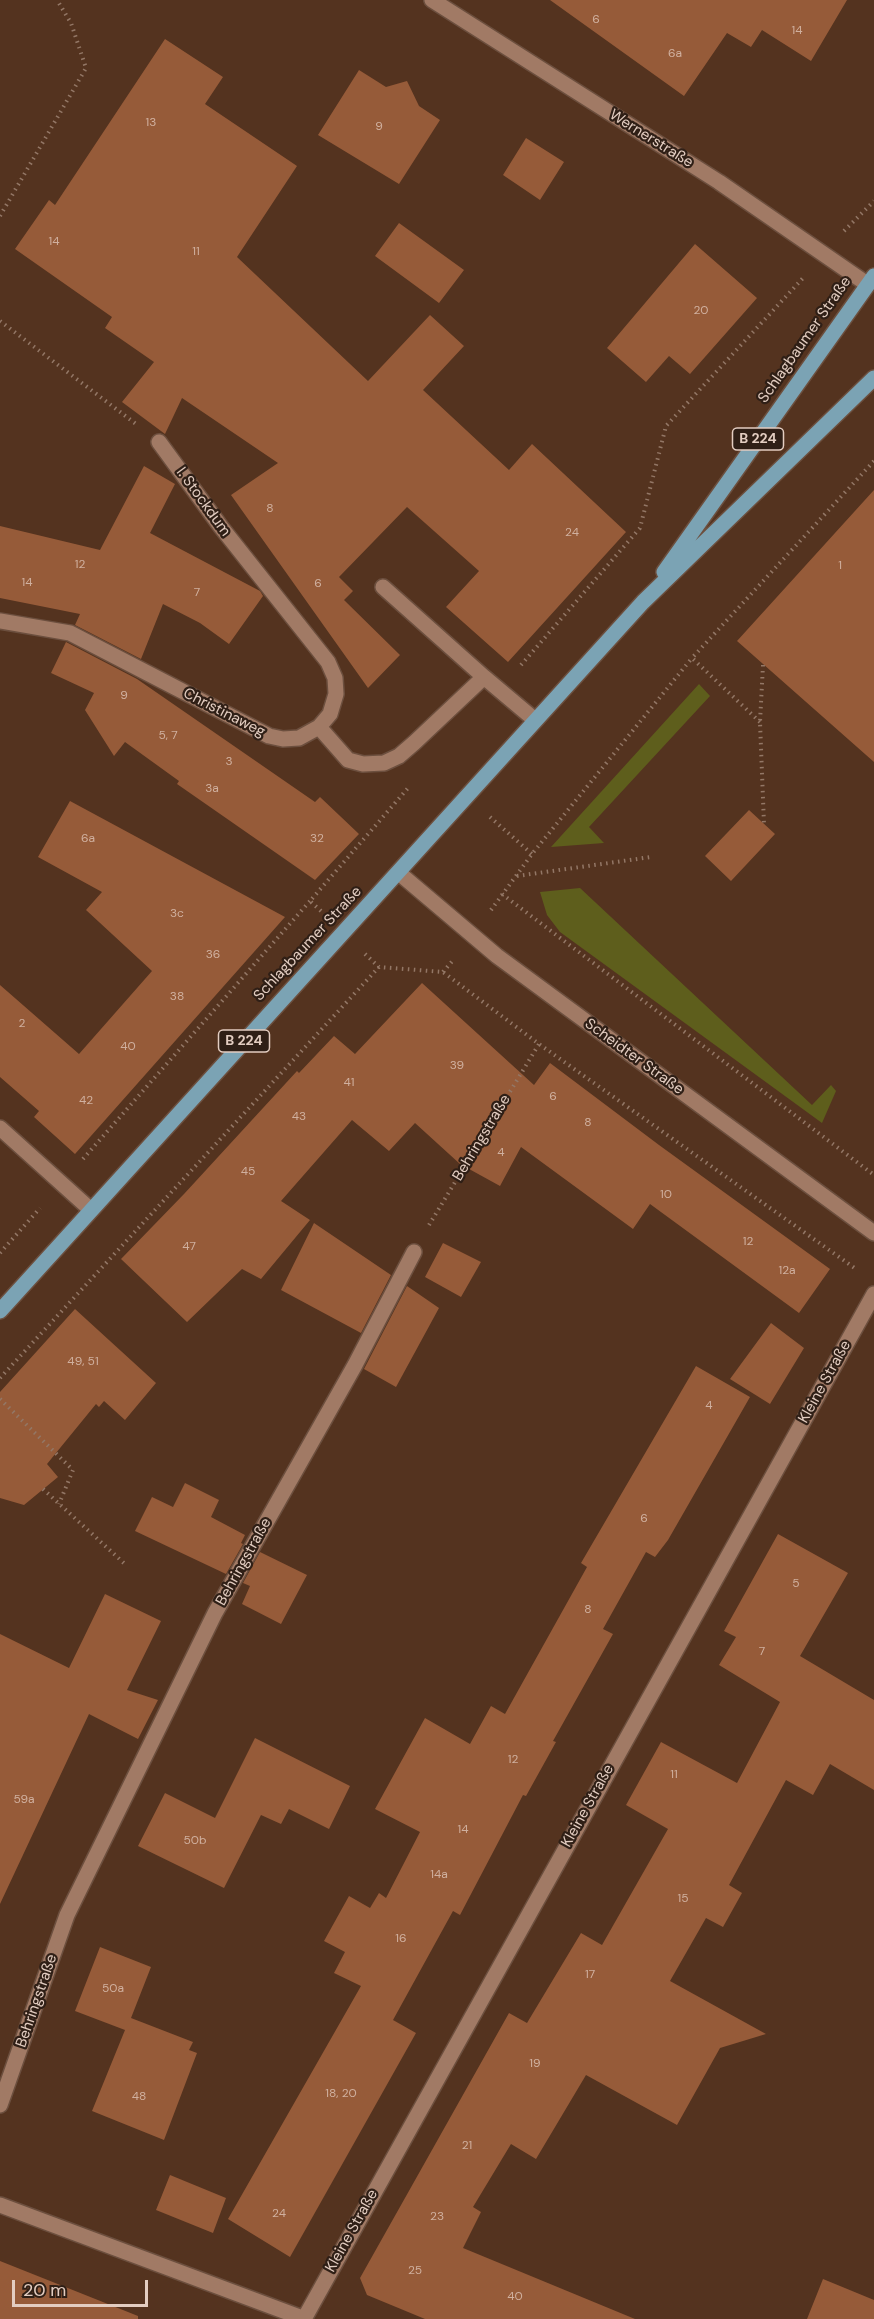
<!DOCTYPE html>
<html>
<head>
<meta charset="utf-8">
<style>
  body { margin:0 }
  #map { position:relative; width:874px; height:2319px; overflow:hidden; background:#54331f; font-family:"DM Sans",sans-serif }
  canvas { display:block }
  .scale { position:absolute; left:12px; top:2280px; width:136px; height:27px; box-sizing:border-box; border:3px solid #e3cdc1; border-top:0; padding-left:8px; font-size:18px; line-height:21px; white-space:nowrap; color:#e3cdc1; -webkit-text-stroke:4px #2f1f16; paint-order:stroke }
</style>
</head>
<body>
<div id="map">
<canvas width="874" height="2319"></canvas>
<div class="scale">20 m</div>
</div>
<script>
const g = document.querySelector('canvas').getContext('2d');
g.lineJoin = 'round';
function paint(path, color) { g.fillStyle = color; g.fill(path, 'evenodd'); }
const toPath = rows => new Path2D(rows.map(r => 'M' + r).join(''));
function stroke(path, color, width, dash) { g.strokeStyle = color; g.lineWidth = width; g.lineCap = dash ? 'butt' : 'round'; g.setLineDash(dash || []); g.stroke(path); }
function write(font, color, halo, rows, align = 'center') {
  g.font = font + ' "DM Sans",sans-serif'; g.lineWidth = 4.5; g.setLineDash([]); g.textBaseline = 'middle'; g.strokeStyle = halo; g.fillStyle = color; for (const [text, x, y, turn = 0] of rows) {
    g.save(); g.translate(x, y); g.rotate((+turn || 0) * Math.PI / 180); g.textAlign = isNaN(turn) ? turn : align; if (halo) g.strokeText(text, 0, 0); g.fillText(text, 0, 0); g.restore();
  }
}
const green = toPath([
  [699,684,710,696,589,827,604,843,551,847],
  [580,888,812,1105,831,1085,836,1091,822,1123,560,932,547,915,540,892]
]);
const building = toPath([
  [550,0,847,0,811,61,762,30,751,47,727,33,684,96],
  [165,39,223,77,205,104,297,166,237,257,368,381,430,315,464,346,423,390,509,470,532,444,626,532,508,662,446,607,479,571,407,507,339,577,353,591,344,600,400,655,368,688,231,495,278,463,182,398,165,434,122,402,154,362,105,328,112,317,15,249,49,200,55,205],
  [359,70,386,87,407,81,419,106,440,120,399,184,318,135],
  [526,138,564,162,540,200,503,175],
  [399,223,464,270,439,303,375,256],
  [695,244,757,298,690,374,669,356,646,382,607,348],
  [144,466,175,484,150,533,260,591,263,596,229,644,200,623,163,604,141,659,75,625,80,614,0,598,0,526,100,550],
  [874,490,874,762,737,641],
  [66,642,137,679,315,802,320,797,359,834,315,880,177,784,179,781,125,742,114,756,85,710,94,693,51,673],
  [70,801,285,917,75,1154,34,1117,39,1111,0,1077,0,985,79,1054,152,971,86,910,102,892,38,857],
  [749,810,775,834,731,881,705,856],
  [422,983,534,1085,550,1063,659,1145,830,1269,799,1313,650,1204,633,1229,521,1147,500,1186,460,1164,415,1123,389,1151,352,1120,281,1201,310,1220,261,1279,242,1269,187,1322,121,1259,184,1194,297,1071,299,1073,334,1036,355,1054],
  [314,1223,391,1275,361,1333,281,1290],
  [443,1243,481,1262,461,1297,425,1277],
  [407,1286,439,1308,396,1387,364,1369],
  [75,1309,156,1383,125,1420,104,1401,99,1407,96,1404,47,1464,58,1477,24,1505,0,1498,0,1392],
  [771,1323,804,1348,770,1404,730,1379],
  [696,1366,750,1397,668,1540,655,1557,646,1552,603,1629,613,1634,553,1741,556,1742,526,1796,523,1795,460,1915,453,1911,393,2020,416,2033,290,2257,228,2219,361,1986,334,1973,345,1952,324,1941,349,1896,370,1908,379,1893,386,1898,420,1832,375,1809,425,1718,470,1744,491,1706,505,1714,587,1567,581,1563],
  [185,1483,219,1500,211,1517,245,1535,241,1543,243,1544,226,1574,135,1531,152,1497,173,1507],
  [778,1534,848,1573,800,1656,874,1700,874,1790,830,1764,813,1795,786,1780,729,1885,742,1893,723,1927,706,1918,670,1981,766,2034,720,2048,677,2125,586,2075,536,2159,511,2144,473,2207,481,2212,463,2248,635,2319,425,2319,367,2295,360,2278,509,2013,527,2023,581,1933,602,1945,668,1829,626,1805,661,1742,737,1783,780,1702,719,1665,736,1637,724,1631],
  [260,1552,307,1575,281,1624,242,1604,250,1586,243,1583],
  [105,1594,161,1621,127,1690,158,1700,138,1739,89,1714,0,1904,0,1634,69,1668],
  [255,1738,350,1786,329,1829,289,1809,281,1824,261,1815,224,1888,138,1846,165,1793,215,1818],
  [100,1947,151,1967,131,2018,193,2042,189,2050,197,2053,164,2140,92,2111,125,2030,75,2011],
  [170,2175,226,2198,213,2233,156,2210],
  [0,2261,138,2316,138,2319,0,2319],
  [823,2279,874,2300,874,2319,807,2319]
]);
const path = toPath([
  [0,216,86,68,71,23,57,0],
  [844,231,874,201],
  [0,321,136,424],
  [521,665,640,528,666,426,804,277],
  [763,665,760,722,764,824],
  [760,722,692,658,874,461],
  [490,817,532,854],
  [517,876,651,857],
  [502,894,874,1175],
  [491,910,532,854,692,658],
  [321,911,310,901,408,788],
  [365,954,379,967,443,972,539,1044,856,1269],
  [443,972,454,959],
  [83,1159,310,901],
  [429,1225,539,1044],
  [0,1253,40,1208],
  [0,1378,379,967],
  [0,1399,73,1470,59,1504],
  [43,1489,126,1565]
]);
const street = toPath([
  [432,0,719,182,867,284],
  [383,587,484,677,535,720],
  [0,621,70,633,269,736,283,739,299,738,319,727,330,714,336,694,335,678,328,662,221,527,159,442],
  [319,727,348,760,363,764,384,763,399,756,414,743,484,677],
  [0,1128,91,1210],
  [0,2105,67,1915,215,1613,355,1365,414,1252],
  [0,2205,305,2319],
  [304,2319,874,1294]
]);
const secondary = toPath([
  [399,873,497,956,874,1233]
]);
const primary = toPath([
  [664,572,874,276],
  [0,1311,643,602,874,378]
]);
const numberNames = [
  ["6",596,20],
  ["14",797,31],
  ["6a",675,54],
  ["13",151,123],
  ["9",379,127],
  ["14",54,242],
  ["11",196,252],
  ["20",701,311],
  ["8",270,509],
  ["24",572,533],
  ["12",80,565],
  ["1",840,566],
  ["14",27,583],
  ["6",318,584],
  ["7",197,593],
  ["9",124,696],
  ["5, 7",168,736],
  ["3",229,762],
  ["3a",212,789],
  ["6a",88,839],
  ["32",317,839],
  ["3c",177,914],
  ["36",213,955],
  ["38",177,997],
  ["2",22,1024],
  ["40",128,1047],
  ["39",457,1066],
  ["41",349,1083],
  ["6",553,1097],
  ["42",86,1101],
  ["43",299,1117],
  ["8",588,1123],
  ["4",501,1153],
  ["45",248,1172],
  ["10",666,1195],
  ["12",748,1242],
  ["47",189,1247],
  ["12a",787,1271],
  ["49, 51",83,1362],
  ["4",709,1406],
  ["6",644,1519],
  ["5",796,1584],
  ["8",588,1610],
  ["7",762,1652],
  ["12",513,1760],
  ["11",674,1775],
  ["59a",24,1800],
  ["14",463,1830],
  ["50b",195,1841],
  ["14a",439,1875],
  ["15",683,1899],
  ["16",401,1939],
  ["17",590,1975],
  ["50a",113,1989],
  ["19",535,2064],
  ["18, 20",341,2094],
  ["48",139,2097],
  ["21",467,2146],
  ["24",279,2214],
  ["23",437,2217],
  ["25",415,2271],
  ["40",515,2297]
];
const shields = [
  [758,439,51],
  [244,1041,51]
];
const shieldNames = [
  ["B 224",758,439],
  ["B 224",244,1041]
];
const streetNames = [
  ["Wernerstraße",651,139,32],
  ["Schlagbaumer Straße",805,340,-55],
  ["I. Stockdum",203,502,54],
  ["Christinaweg",224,713,27],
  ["Schlagbaumer Straße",308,944,-47],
  ["Scheidter Straße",634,1057,36],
  ["Behringstraße",482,1138,-59],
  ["Kleine Straße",825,1382,-61],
  ["Behringstraße",244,1562,-61],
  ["Kleine Straße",588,1806,-61],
  ["Behringstraße",37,2001,-71],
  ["Kleine Straße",352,2231,-61]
];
paint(green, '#5e5e1c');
paint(building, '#965b39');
stroke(street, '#6c4f3e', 18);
stroke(secondary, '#6c4f3e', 18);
stroke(primary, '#6c4f3e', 18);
stroke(path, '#937766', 4, [1.5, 4.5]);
stroke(street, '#a17a65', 15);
stroke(secondary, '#a17a65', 15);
stroke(primary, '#7ba3b4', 15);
write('12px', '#d0b09f', null, numberNames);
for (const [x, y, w] of shields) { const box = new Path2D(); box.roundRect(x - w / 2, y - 11, w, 22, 4.5); g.fillStyle = '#2f1f16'; g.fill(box); stroke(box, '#e3cdc1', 1.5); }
write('bold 14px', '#e3cdc1', null, shieldNames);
write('15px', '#e3cdc1', '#2f1f16', streetNames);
</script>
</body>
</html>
